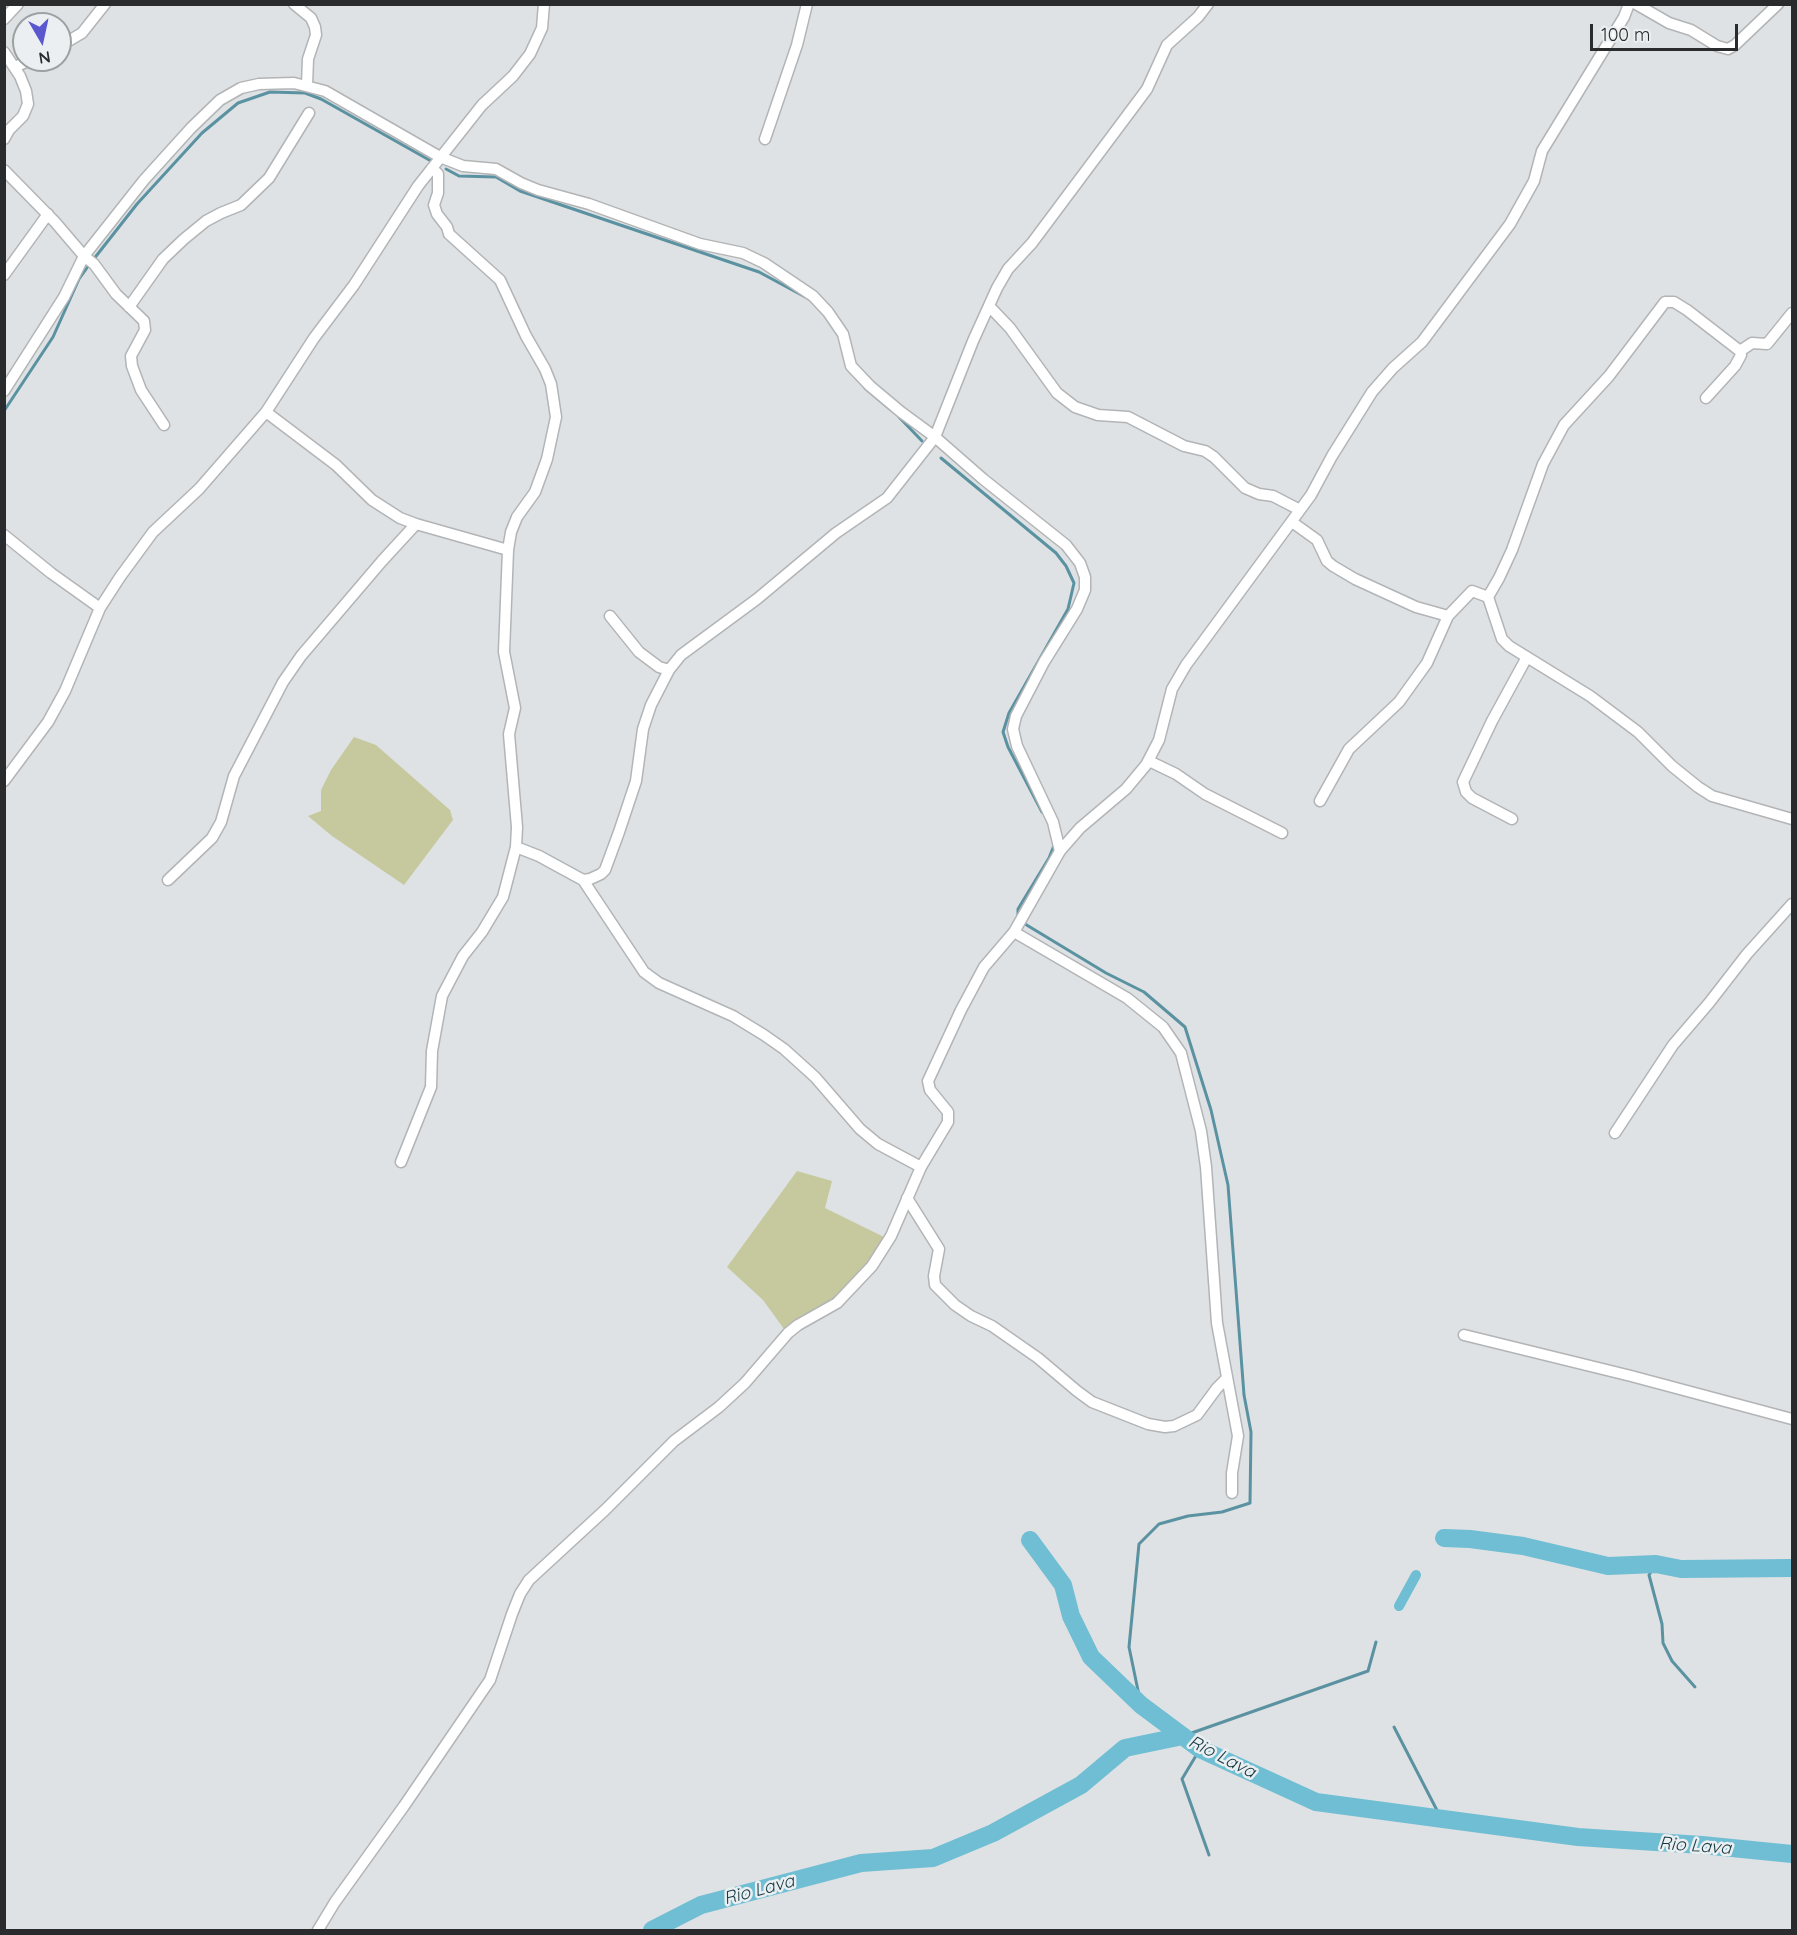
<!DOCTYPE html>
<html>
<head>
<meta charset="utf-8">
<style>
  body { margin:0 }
  #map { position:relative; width:1797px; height:1935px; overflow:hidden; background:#dfe2e4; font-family:Quicksand,sans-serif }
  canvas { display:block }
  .frame { position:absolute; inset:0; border:6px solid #2a2b2c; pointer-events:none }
  .north { position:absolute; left:12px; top:12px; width:60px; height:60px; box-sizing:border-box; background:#eceff1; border:2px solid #9ea1a2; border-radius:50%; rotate:171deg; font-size:16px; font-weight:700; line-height:24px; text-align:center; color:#2a2b2c }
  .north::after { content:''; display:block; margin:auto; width:21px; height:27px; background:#5b57cf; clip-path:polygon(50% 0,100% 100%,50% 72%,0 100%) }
  .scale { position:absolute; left:1590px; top:24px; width:148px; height:27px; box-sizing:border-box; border:3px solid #2a2b2c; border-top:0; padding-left:8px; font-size:18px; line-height:21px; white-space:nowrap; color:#2a2b2c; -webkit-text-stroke:4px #eceff1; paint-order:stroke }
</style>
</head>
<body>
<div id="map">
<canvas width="1797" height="1935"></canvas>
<div class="frame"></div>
<div class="north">N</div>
<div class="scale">100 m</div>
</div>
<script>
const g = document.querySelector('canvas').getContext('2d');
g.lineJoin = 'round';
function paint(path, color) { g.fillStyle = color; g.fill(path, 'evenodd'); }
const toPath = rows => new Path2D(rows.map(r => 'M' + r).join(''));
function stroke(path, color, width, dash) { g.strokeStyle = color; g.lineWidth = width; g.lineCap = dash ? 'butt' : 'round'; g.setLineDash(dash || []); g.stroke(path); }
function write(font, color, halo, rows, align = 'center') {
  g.font = font + ' Quicksand,sans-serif'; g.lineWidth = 5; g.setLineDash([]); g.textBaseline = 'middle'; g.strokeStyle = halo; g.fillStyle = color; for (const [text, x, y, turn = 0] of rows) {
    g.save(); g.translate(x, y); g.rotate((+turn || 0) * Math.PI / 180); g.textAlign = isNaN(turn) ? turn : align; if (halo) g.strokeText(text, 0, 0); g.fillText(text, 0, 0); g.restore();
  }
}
const green = toPath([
  [354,737,376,745,450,810,453,820,404,885,332,836,308,816,321,811,321,790,331,770],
  [797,1171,832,1181,825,1208,884,1237,868,1266,833,1301,784,1329,763,1300,727,1267]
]);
const stream = toPath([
  [446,169,459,176,496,177,520,191,759,272,809,299],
  [93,260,137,204,202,133,238,103,270,92,305,93,321,99,431,161],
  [865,388,890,409],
  [4,411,53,337,79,279,89,265],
  [899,417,922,441],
  [941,458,1056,553,1066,566,1074,583,1068,609,1009,713,1003,732,1008,747,1042,812],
  [1018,916,1018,909,1049,858,1055,843],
  [1025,924,1106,973,1144,992,1185,1027,1211,1110,1228,1185,1244,1395,1251,1432,1250,1503,1222,1512,1188,1516,1159,1524,1139,1544,1129,1647,1141,1705],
  [1656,1564,1649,1575,1662,1624,1663,1643,1672,1661,1695,1687],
  [1394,1727,1442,1820],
  [1183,1736,1368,1671,1376,1642],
  [1200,1749,1182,1779,1209,1855]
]);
const canal = toPath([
  [1399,1606,1416,1575]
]);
const river = toPath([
  [1444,1538,1470,1539,1523,1546,1608,1566,1656,1564,1681,1569,1792,1568],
  [1030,1540,1063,1585,1071,1616,1091,1657,1141,1705,1200,1749,1316,1802,1578,1837,1702,1845,1792,1854],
  [652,1930,701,1905,861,1863,933,1858,993,1833,1081,1785,1125,1748,1183,1736]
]);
const minor = toPath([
  [294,4,311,18,315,27,316,35,308,59,307,85],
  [1636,4,1669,23,1691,30,1717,46,1728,49,1735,45,1778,4],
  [4,19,18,4],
  [60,46,82,33,105,4],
  [4,52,20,76,26,91,28,104,23,116,9,130,4,139],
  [15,67,30,60],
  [765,139,797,45,807,4],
  [432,168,438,174,438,193,434,205,437,214,447,227,449,234,500,280,526,336,545,369,551,384,556,417,547,459,535,492,517,517,511,532,508,550,504,652,515,708,509,734,517,827,516,847,539,856,583,880,590,879,601,874,605,870,619,832,636,781,643,729,651,705,669,670,681,655,757,599,836,533,887,498,935,437,973,341,997,288,1008,269,1032,243,1147,89,1167,45,1198,17,1208,4],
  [4,170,55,222,84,256,94,264,116,294,144,321,145,330,131,356,132,366,141,390,164,425],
  [4,275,48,214],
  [989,306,1010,328,1057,393,1075,407,1098,415,1128,417,1184,446,1205,451,1214,457,1245,488,1259,494,1273,496,1300,510],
  [129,307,163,259,184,239,206,221,221,213,241,205,269,178,309,113],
  [1740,351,1752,343,1767,344,1792,313],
  [4,391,64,297,84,256,144,180,191,128,220,100,241,88,259,84,294,83,325,91,440,157,463,166,496,169,521,183,538,190,589,204,700,244,743,253,764,263,813,296,828,312,843,334,851,366,870,386,901,412,935,437,983,479,1066,545,1080,563,1085,577,1085,590,1077,609,1044,662,1016,716,1013,729,1017,746,1053,822,1060,851,1014,932,984,967,961,1010,928,1081,930,1090,948,1112,948,1122,921,1167,891,1236,872,1266,837,1303,798,1325,788,1333,745,1383,719,1407,674,1441,605,1510,529,1580,520,1594,512,1614,490,1680,404,1806,335,1902,318,1930],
  [1706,398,1735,366,1741,355,1740,351,1687,310,1674,302,1665,302,1609,376,1564,425,1543,464,1512,550,1499,578,1488,597,1502,639,1509,646,1590,696,1638,732,1672,766,1698,787,1712,796,1792,819],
  [266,412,336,465,372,500,400,518,416,524,508,550],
  [1292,522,1317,540,1327,561,1333,566,1355,579,1416,607,1448,616],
  [4,535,51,573,100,608],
  [610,616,639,652,659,667,669,670],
  [1149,761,1176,774,1205,794,1282,833],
  [4,781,48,722,65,691,100,608,120,577,153,532,199,489,266,412,314,338,354,285,418,186,482,105,513,76,530,54,542,28,544,4],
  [1320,801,1349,749,1399,702,1427,663,1448,616,1472,591,1488,597],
  [1512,819,1472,798,1466,792,1463,782,1492,721,1527,657],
  [1060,851,1080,828,1126,789,1146,765,1159,740,1172,689,1186,665,1311,495,1332,456,1372,392,1393,368,1422,342,1510,224,1534,181,1542,151,1624,17,1629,4],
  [168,880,212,838,221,822,234,776,283,682,301,656,382,561,416,524],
  [583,880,644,972,659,983,733,1016,764,1035,784,1049,815,1077,860,1129,878,1144,921,1167],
  [1014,932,1127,998,1163,1027,1181,1053,1201,1131,1206,1167,1217,1323,1238,1436,1232,1473,1232,1493],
  [1615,1133,1673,1045,1709,1003,1747,954,1792,904],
  [401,1162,431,1087,432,1051,442,996,463,956,482,932,503,897,516,847],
  [907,1198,939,1249,934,1276,935,1285,955,1305,971,1316,992,1326,1038,1358,1077,1391,1092,1402,1148,1424,1165,1427,1174,1426,1197,1415,1217,1388,1227,1378],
  [1464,1335,1631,1376,1792,1419]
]);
const waterNames = [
  ["Rio Lava",1222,1757,27],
  ["Rio Lava",1695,1846,4],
  ["Rio Lava",759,1890,-15]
];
paint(green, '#c6c99d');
stroke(stream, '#5a92a1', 3);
stroke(canal, '#6fbed3', 10);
stroke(river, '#6fbed3', 18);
stroke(minor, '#b2b4b6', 13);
stroke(minor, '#fff', 10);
write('italic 18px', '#153a44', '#eceff1', waterNames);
</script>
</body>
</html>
